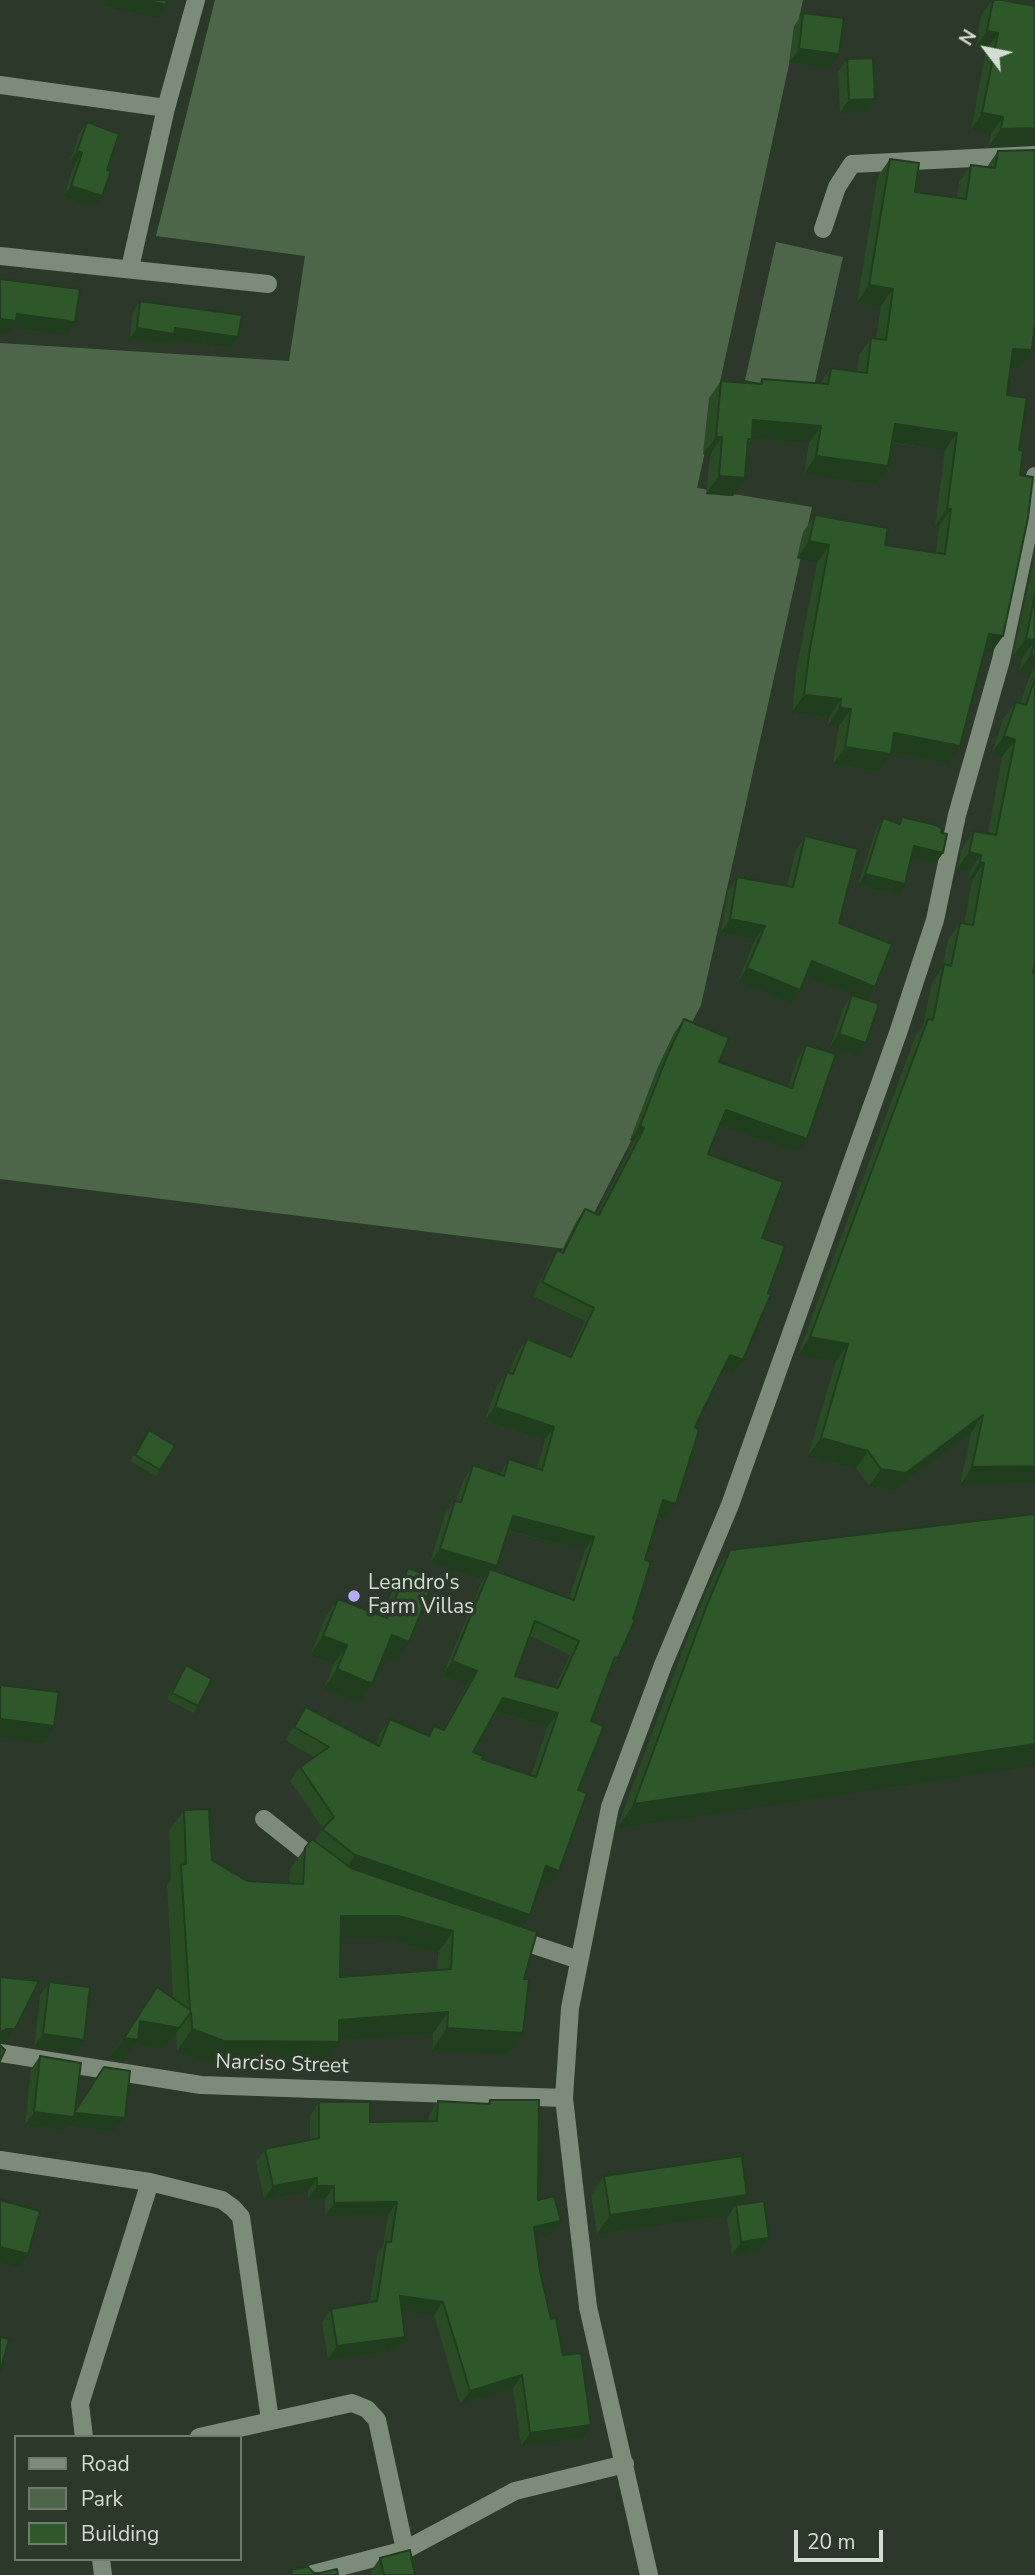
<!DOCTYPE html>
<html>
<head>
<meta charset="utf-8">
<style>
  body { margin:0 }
  #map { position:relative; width:1035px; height:2575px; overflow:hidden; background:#2b382a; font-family:"Nunito Sans",sans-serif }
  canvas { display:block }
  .legend { position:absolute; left:14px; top:2435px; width:228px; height:126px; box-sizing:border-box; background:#2b382a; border:2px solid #6f7a6e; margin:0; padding:9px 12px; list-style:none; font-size:21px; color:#d4dcd3 }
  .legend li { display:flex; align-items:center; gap:14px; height:35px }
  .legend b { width:35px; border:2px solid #6f7a6e }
  .north { position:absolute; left:951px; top:14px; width:70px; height:70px; -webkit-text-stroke:5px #2b382a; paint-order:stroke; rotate:302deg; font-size:19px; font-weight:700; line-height:28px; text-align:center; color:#d4dcd3 }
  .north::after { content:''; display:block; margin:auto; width:24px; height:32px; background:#d4dcd3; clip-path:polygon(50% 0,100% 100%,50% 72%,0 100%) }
  .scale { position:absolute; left:794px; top:2530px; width:89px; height:32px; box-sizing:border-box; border:4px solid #d4dcd3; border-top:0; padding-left:9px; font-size:21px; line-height:24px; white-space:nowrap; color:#d4dcd3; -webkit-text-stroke:5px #2b382a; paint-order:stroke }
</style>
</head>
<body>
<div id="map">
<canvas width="1035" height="2575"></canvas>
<ul class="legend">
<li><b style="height:9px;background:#7c8b7a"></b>Road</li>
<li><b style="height:19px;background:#4d664a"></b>Park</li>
<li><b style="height:19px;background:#2e572a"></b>Building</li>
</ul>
<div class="north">N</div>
<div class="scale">20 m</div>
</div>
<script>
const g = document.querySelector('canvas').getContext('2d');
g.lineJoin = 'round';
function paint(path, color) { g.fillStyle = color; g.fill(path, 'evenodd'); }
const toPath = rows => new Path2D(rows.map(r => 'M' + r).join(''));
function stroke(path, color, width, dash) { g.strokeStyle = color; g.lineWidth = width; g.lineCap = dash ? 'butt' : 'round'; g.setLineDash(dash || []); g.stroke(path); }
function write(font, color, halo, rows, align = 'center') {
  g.font = font + ' "Nunito Sans",sans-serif'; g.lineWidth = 7; g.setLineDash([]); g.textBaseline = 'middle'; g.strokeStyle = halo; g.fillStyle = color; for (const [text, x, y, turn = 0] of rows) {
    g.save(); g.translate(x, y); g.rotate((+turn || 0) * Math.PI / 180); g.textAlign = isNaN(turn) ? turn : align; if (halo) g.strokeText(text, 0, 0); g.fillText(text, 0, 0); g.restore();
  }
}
const green = toPath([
  [215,0,803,0,697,488,812,507,701,1005,575,1250,0,1179,0,343,289,361,305,256,156,236],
  [776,242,843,257,812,395,745,380]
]);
const minor = toPath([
  [0,85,166,108],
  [823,229,837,187,852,164,1035,155],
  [0,256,268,284],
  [130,268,166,108,196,0],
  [264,1819,322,1865],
  [513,1938,579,1960],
  [0,2053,201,2085,564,2098],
  [0,2160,150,2182,222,2200,233,2208,241,2217,270,2420],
  [84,2437,80,2404,150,2182],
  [199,2437,352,2403,367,2409,377,2420,405,2550],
  [101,2559,103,2575],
  [309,2575,405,2550,515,2491,625,2464],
  [649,2575,588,2307,564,2098,570,2008,610,1807,663,1665,730,1505,898,1033,935,920,957,815,1001,660,1027,537,1035,476]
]);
const wall = toPath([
  [992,0,1002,0,1035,145,989,146,991,134,971,130,986,50,975,48,981,15],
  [803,13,839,54,830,68,789,62,794,26],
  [847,59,875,99,866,112,840,113,838,72],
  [87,122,107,170,95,206,64,196,75,163,70,161,80,132],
  [998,151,1019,368,1011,367,1007,395,1019,450,1020,475,1003,636,991,653,984,652,960,746,948,763,891,752,879,771,833,764,839,726,828,725,829,717,792,712,796,672,817,563,797,558,803,532,815,515,885,545,936,553,939,527,935,526,945,450,892,443,888,466,876,484,804,474,809,443,752,438,748,444,733,496,706,494,710,455,703,454,709,398,721,381,759,384,762,379,820,383,831,368,857,371,859,355,871,338,876,339,881,306,857,303,878,176,890,159,915,192,957,198,959,182,971,165,987,167],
  [140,301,238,337,231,347,170,339,167,344,130,338,133,311],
  [1035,554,1035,963,1033,973,1035,973,1035,1483,960,1485,971,1433,894,1490,869,1486,856,1468,808,1456,836,1361,798,1355,915,1037,923,1026,932,982,942,968,948,940,960,923,964,924,972,880,968,880,969,872,957,869,962,848,974,831,988,833,1002,757,992,753,1003,719,1016,702,1020,704,1030,675,1019,672,1023,657,1013,656],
  [902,817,941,833,943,853,935,864,911,857,898,894,858,885,876,829,883,818,897,823],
  [805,836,839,923,866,999,866,1043,857,1056,830,1047,843,1008,852,995,858,997,806,975,800,990,791,1003,738,981,755,939,721,932,728,891,737,877,787,886,796,850],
  [684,1019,719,1062,788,1087,797,1059,806,1045,798,1152,720,1124,708,1154,762,1238,743,1360,734,1374,723,1369,695,1427,676,1504,667,1518,658,1515,618,1658,610,1670,591,1721,578,1790,550,1885,541,1882,530,1915,522,1926,524,1979,523,2033,508,2055,432,2050,433,2033,339,2040,324,2063,209,2062,177,2051,176,2033,164,2049,135,2044,123,2061,109,2059,157,1987,173,1998,167,1886,171,1880,169,1831,184,1810,212,1860,247,1881,289,1883,290,1869,305,1848,315,1840,323,1829,290,1781,300,1767,314,1757,285,1740,306,1707,376,1744,380,1733,390,1719,427,1735,434,1726,443,1729,467,1685,443,1675,481,1583,484,1579,430,1563,445,1514,455,1501,456,1501,464,1479,473,1465,499,1475,509,1459,537,1469,545,1440,485,1420,497,1386,507,1372,509,1373,517,1353,527,1339,569,1356,585,1321,533,1296,548,1264,557,1250,561,1252,576,1222,585,1209,597,1214,634,1141,630,1140,657,1069,674,1033],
  [508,1531,585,1550,569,1598,494,1571,497,1566],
  [530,1636,570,1655,555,1687,515,1676],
  [495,1712,548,1726,531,1775,482,1759,473,1752],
  [341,1937,383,1937,438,1953,437,1970,340,1977],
  [149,1430,160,1470,156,1476,130,1461],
  [1035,1514,617,1828,690,1631,714,1574,730,1550],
  [408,1568,396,1661,383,1656,372,1684,359,1703,324,1688,334,1664,310,1655,325,1618,338,1599,382,1616,394,1587],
  [186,1665,198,1706,193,1713,167,1699],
  [49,1982,84,2040,75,2053,34,2047,40,1995],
  [40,2056,75,2110,125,2118,115,2131,68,2126,65,2130,25,2125,31,2069],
  [490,2100,538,2200,551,2234,535,2237,540,2271,551,2319,563,2355,582,2438,521,2446,513,2388,460,2404,434,2315,402,2310,405,2337,396,2350,328,2359,322,2322,331,2309,370,2302,377,2255,383,2247,388,2215,325,2216,325,2199,308,2199,308,2191,264,2199,256,2162,265,2149,310,2140,310,2116,319,2102,370,2122,428,2121,429,2115,438,2101,487,2104],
  [604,2176,741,2204,769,2238,760,2251,732,2255,727,2218,729,2215,597,2234,591,2195],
  [380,2558,415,2575,372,2575,371,2571]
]);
const shadedWall = toPath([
  [106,0,144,0,166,5,157,18,103,5],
  [987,31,998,33,986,50,975,48],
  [799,49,839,54,830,68,789,62],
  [875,99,866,112,840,113,849,100],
  [982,113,1003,117,991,134,971,130],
  [1035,128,1035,145,989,146,1001,129],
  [77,151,82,153,75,163,70,161],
  [71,186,102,196,95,206,64,196],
  [869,285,893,289,881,306,857,303],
  [17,314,75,322,66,335,12,327,7,334,0,333,0,319],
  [137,328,175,328,238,337,231,347,170,339,167,344,130,338],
  [1013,349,1032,350,1019,368,1001,367],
  [753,420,821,426,809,443,741,437],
  [895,424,957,433,945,450,883,441],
  [716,437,722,437,710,455,703,454],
  [816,456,888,466,876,484,804,474],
  [719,476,745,478,733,496,706,494],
  [947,509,951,509,939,527,935,526],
  [809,541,829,545,817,563,797,558],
  [989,634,1003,636,991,653,977,651],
  [1026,639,1035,640,1023,657,1013,656],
  [1031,655,1035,656,1035,668,1030,675,1019,672],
  [804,695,841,699,829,717,792,712],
  [840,708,851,709,839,726,828,725],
  [894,733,960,746,948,763,882,750],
  [1004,736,1015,740,1002,757,992,753],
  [845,747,891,754,879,771,833,764],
  [914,846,943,853,935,864,907,856],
  [969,852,981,855,969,872,957,869],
  [980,862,984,863,972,880,968,880],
  [865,874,905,884,898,894,858,885],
  [730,919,765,926,755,939,721,932],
  [812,961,875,987,866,1000,803,974],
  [747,968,800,990,791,1003,738,981],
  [839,1034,866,1043,857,1056,830,1047],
  [726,1110,807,1139,798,1152,717,1123],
  [640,1126,644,1128,634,1141,630,1140],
  [810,1337,848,1344,836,1361,798,1355],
  [730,1355,743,1360,734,1374,721,1368],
  [495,1407,554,1427,545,1440,485,1420],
  [983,1415,971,1433,894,1490,869,1486,881,1469],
  [821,1438,868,1451,856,1468,808,1456],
  [1035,1466,1035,1483,960,1485,972,1467],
  [663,1500,676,1504,667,1518,653,1514],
  [513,1516,594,1537,585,1550,503,1529],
  [440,1549,497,1566,488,1580,490,1569,484,1579,430,1563],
  [392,1635,409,1642,396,1661,379,1654],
  [323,1636,347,1645,334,1664,310,1655],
  [452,1661,477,1671,467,1685,443,1675],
  [337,1669,372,1684,359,1703,324,1688],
  [503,1698,558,1713,548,1726,493,1711],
  [0,1719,54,1726,43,1743,0,1737],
  [1035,1744,1035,1765,617,1828,634,1804],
  [355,1855,530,1915,521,1928,346,1869],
  [546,1866,559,1871,550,1885,536,1880],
  [341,1916,398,1916,453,1931,438,1953,383,1937,326,1937],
  [191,2012,164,2049,135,2044,123,2061,109,2059,124,2038,140,2021],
  [448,2012,433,2033,324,2041,339,2020],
  [447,2028,523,2033,508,2055,432,2050],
  [6,2029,15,2029,6,2042,0,2042,0,2033],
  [192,2029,339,2042,324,2063,209,2062,177,2051],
  [43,2034,84,2040,75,2053,34,2047],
  [34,2112,75,2113,125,2118,115,2131,68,2126,65,2130,25,2125],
  [317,2178,308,2191,264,2199,273,2186],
  [317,2186,334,2186,325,2199,308,2199],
  [747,2195,737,2210,736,2205,729,2215,597,2234,610,2215],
  [397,2202,388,2215,325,2216,334,2203],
  [561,2221,551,2234,524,2240,534,2227],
  [769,2238,760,2251,732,2255,741,2242],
  [0,2247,28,2254,19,2267,0,2262],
  [400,2296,443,2302,434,2315,391,2309],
  [405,2337,396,2350,328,2359,337,2346],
  [522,2375,513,2388,460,2404,470,2391],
  [591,2425,582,2438,521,2446,530,2433]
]);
const building = toPath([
  [144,0,167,0,166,5,144,0],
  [993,0,1002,0,1035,6,1035,128,1001,129,1003,117,982,113,998,33,987,31,993,0],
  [803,13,844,18,839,54,799,49,803,13],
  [873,58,875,99,849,100,847,59,873,58],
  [87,122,119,134,107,170,111,171,102,196,71,186,82,153,77,151,87,122],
  [1035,150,1035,322,1032,350,1013,349,1007,395,1027,398,1019,450,1023,451,1020,475,1033,477,1028,518,1003,636,989,634,960,746,894,733,891,754,845,747,851,709,840,708,841,699,804,695,809,654,829,545,809,541,815,515,888,528,885,545,945,554,951,509,947,509,957,433,895,424,888,466,816,456,821,426,753,420,752,439,748,439,745,478,719,476,722,437,716,437,721,381,762,384,762,379,828,384,831,368,867,373,871,338,886,340,893,289,869,285,890,159,919,163,915,192,966,199,971,165,995,168,998,151,1035,150],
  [0,279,80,289,75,322,17,314,16,321,0,319,0,279],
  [140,301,242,315,238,337,175,328,174,334,137,328,140,301],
  [1035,594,1035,640,1026,639,1035,594],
  [1035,641,1035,656,1031,655,1035,641],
  [1035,678,1035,963,1033,973,1035,973,1035,1466,972,1467,983,1415,906,1473,881,1469,868,1451,821,1438,848,1344,810,1337,928,1019,933,1020,944,964,951,966,960,923,973,925,984,863,980,862,981,855,969,852,974,831,996,835,1015,740,1004,736,1016,702,1026,705,1035,678],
  [902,817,936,825,942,829,941,833,947,834,943,853,914,846,905,884,865,874,883,818,900,824,902,817],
  [805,836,858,849,839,923,892,944,875,987,812,961,800,990,747,968,765,926,730,919,737,877,793,887,805,836],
  [852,995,879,1004,866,1043,839,1034,852,995],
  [684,1019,729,1038,719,1062,792,1088,806,1045,836,1054,807,1139,726,1110,708,1154,783,1182,762,1238,785,1246,768,1293,771,1294,743,1360,730,1355,695,1427,699,1430,676,1504,663,1500,645,1560,651,1562,633,1619,635,1620,618,1658,615,1657,591,1721,604,1726,578,1790,587,1793,559,1871,546,1866,530,1915,355,1855,322,1829,334,1817,300,1767,329,1747,294,1727,306,1707,379,1746,390,1719,429,1736,434,1726,444,1730,477,1671,452,1661,490,1569,574,1600,594,1537,513,1516,497,1566,440,1549,455,1501,461,1502,473,1465,504,1476,509,1459,542,1470,554,1427,495,1407,507,1372,513,1374,527,1339,571,1357,594,1308,542,1282,557,1250,563,1253,585,1209,599,1215,644,1128,640,1126,667,1056,684,1019],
  [535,1621,579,1641,558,1688,515,1676,535,1621],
  [503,1698,558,1713,536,1777,482,1759,483,1756,473,1752,503,1698],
  [149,1430,175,1446,160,1470,135,1455,149,1430],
  [1035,1514,1035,1744,634,1804,706,1607,730,1550,1035,1514],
  [408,1568,435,1578,409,1642,392,1635,372,1684,337,1669,347,1645,323,1636,338,1599,387,1618,408,1568],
  [186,1665,212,1679,198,1706,172,1693,186,1665],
  [0,1685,59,1692,54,1726,0,1719,0,1685],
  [209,1809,212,1860,247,1881,303,1884,305,1848,312,1839,351,1868,537,1932,524,1979,529,1979,523,2033,447,2028,448,2012,339,2020,339,2042,224,2041,192,2029,191,2012,179,2028,140,2021,138,2040,124,2038,157,1987,190,2010,181,1865,186,1864,184,1810,209,1809],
  [341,1916,398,1916,453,1931,451,1969,340,1977,341,1916],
  [0,1977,39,1981,15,2029,6,2029,0,2033,0,1977],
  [49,1982,90,1987,84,2040,43,2034,49,1982],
  [0,2045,5,2050,0,2061,0,2045],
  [40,2056,81,2063,75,2111,104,2067,130,2071,125,2118,75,2113,74,2117,34,2112,40,2056],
  [490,2100,539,2100,538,2200,554,2196,561,2221,534,2227,540,2271,551,2319,556,2318,563,2355,581,2353,591,2425,530,2433,522,2375,470,2391,443,2302,400,2296,405,2337,337,2346,331,2309,377,2301,386,2242,391,2242,397,2202,334,2203,334,2186,317,2186,317,2178,273,2186,265,2149,319,2138,319,2102,370,2102,370,2122,437,2121,438,2101,490,2104,490,2100],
  [742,2156,747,2195,610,2215,604,2176,742,2156],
  [0,2200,40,2211,28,2254,0,2247,0,2200],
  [764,2201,769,2238,741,2242,736,2205,764,2201],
  [0,2337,9,2339,0,2372,0,2337],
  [410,2550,415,2575,384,2575,380,2558,410,2550],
  [308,2567,314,2573,320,2573,337,2569,338,2575,292,2575,291,2570,308,2567]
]);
const markers = [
  [354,1596,7,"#b8abf7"]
];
const poiNames = [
  ["Leandro's",368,1584],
  ["Farm Villas",368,1608]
];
const streetNames = [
  ["Narciso Street",282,2065,2]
];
paint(green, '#4d664a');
stroke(minor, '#7c8b7a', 18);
paint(wall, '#284b24');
paint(shadedWall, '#203d1d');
paint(building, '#2e572a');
stroke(building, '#203d1d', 2);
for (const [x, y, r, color] of markers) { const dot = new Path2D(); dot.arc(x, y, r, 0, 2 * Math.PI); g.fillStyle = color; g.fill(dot); stroke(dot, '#2b382a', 2.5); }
write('21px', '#d4dcd3', '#2b382a', poiNames, 'left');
write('21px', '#d4dcd3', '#2b382a', streetNames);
</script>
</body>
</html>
